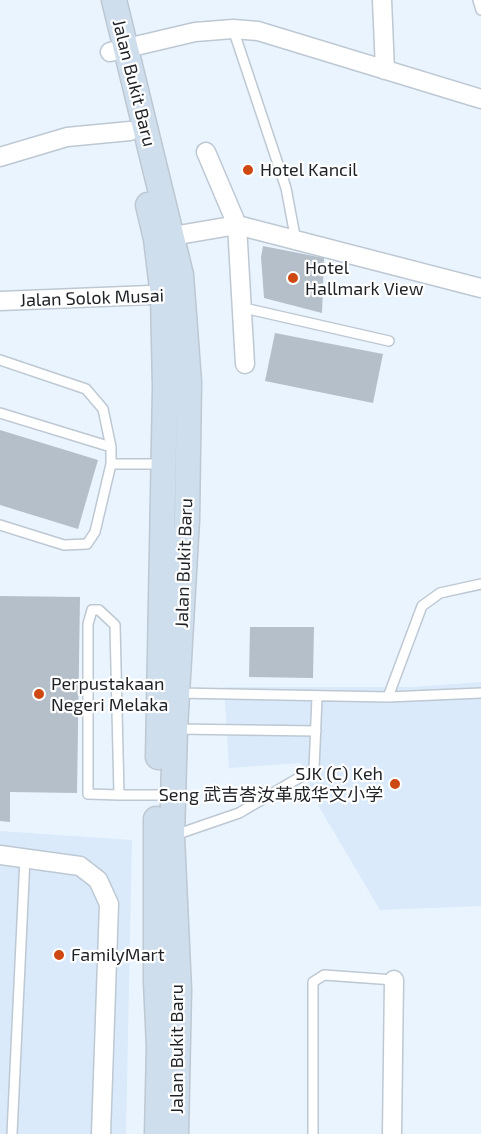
<!DOCTYPE html>
<html>
<head>
<meta charset="utf-8">
<style>
  body { margin:0 }
  canvas { display:block; background:#e9f4ff }
</style>
</head>
<body>
<canvas width="481" height="1134"></canvas>
<script>
const g = document.querySelector('canvas').getContext('2d');
g.lineJoin = 'round';
function paint(path, color) { g.fillStyle = color; g.fill(path, 'evenodd'); }
const toPath = rows => new Path2D(rows.map(r => 'M' + r).join(''));
function stroke(path, color, width, dash) { g.strokeStyle = color; g.lineWidth = width; g.lineCap = dash ? 'butt' : 'round'; g.setLineDash(dash || []); g.stroke(path); }
function write(font, color, halo, rows, align = 'center') {
  g.font = font + ' "Exo 2","Noto Sans SC",sans-serif'; g.lineWidth = 4.5; g.setLineDash([]); g.textBaseline = 'middle'; g.strokeStyle = halo; g.fillStyle = color; for (const [text, x, y, turn = 0] of rows) {
    g.save(); g.translate(x, y); g.rotate((+turn || 0) * Math.PI / 180); g.textAlign = isNaN(turn) ? turn : align; if (halo) g.strokeText(text, 0, 0); g.fillText(text, 0, 0); g.restore();
  }
}
const built = toPath([
  [481,682,481,906,380,910,315,800,301,763,229,768,224,687,412,687],
  [0,831,132,840,126,1134,0,1134]
]);
const building = toPath([
  [263,246,324,258,322,313,264,298,261,257],
  [275,333,383,354,373,403,265,381],
  [0,430,98,460,78,529,0,505],
  [0,596,80,597,77,793,10,792,10,822,0,821],
  [250,627,314,627,313,678,249,677]
]);
const lane = toPath([
  [478,0,481,10],
  [233,29,286,188,296,241],
  [244,308,389,341],
  [0,360,86,389,103,409,111,447,111,464,95,532,87,544,64,545,0,525],
  [0,413,111,447],
  [111,464,164,464],
  [178,693,388,697,422,606,440,593,481,584],
  [388,697,481,693],
  [177,729,316,731],
  [119,795,115,625,99,610,92,610,88,624,88,794,119,795,157,795],
  [175,835,239,813,314,769,317,697],
  [12,1134,25,858],
  [313,1134,313,982,324,975,394,980]
]);
const street = toPath([
  [382,0,385,70],
  [110,52,195,32,233,29,258,31,481,99],
  [206,152,237,225,245,364],
  [0,157,67,137,130,131],
  [161,238,237,225,481,288],
  [0,301,175,294],
  [0,855,80,866,98,880,109,904,101,1134],
  [392,1134,394,980]
]);
const secondary = toPath([
  [114,0,181,275,189,382,187,520,175,729,172,836,179,990,176,1134],
  [148,205,156,239,163,296,165,388,158,757],
  [156,819,156,982,159,1047,157,1134]
]);
const markers = [
  [248,170,6,"#ce4812"],
  [293,278,6,"#ce4812"],
  [39,694,6,"#ce4812"],
  [395,784,6,"#ce4812"],
  [59,955,6,"#ce4812"]
];
const streetNames = [
  ["Jalan Bukit Baru",134,83,76],
  ["Jalan Solok Musai",92,298,-2],
  ["Jalan Bukit Baru",184,563,-88],
  ["Jalan Bukit Baru",177,1049,-90]
];
const poiNames = [
  ["Hotel Kancil",260,170],
  ["Hotel",305,268],
  ["Hallmark View",305,289],
  ["Perpustakaan",51,684],
  ["Negeri Melaka",51,705],
  ["SJK (C) Keh",383,774,"right"],
  ["Seng 武吉峇汝革成华文小学",383,795,"right"],
  ["FamilyMart",71,955]
];
paint(built, '#daeafb');
paint(building, '#b5bfca');
stroke(lane, '#bdc8d3', 12);
stroke(street, '#bdc8d3', 21);
stroke(secondary, '#bdc8d3', 27);
stroke(lane, '#fff', 9);
stroke(street, '#fff', 18);
stroke(secondary, '#cedeed', 24);
for (const [x, y, r, color] of markers) { const dot = new Path2D(); dot.arc(x, y, r, 0, 2 * Math.PI); g.fillStyle = color; g.fill(dot); stroke(dot, '#fff', 2); }
write('18px', '#1e2226', '#fff', streetNames);
write('18px', '#1e2226', '#fff', poiNames, 'left');
</script>
</body>
</html>
